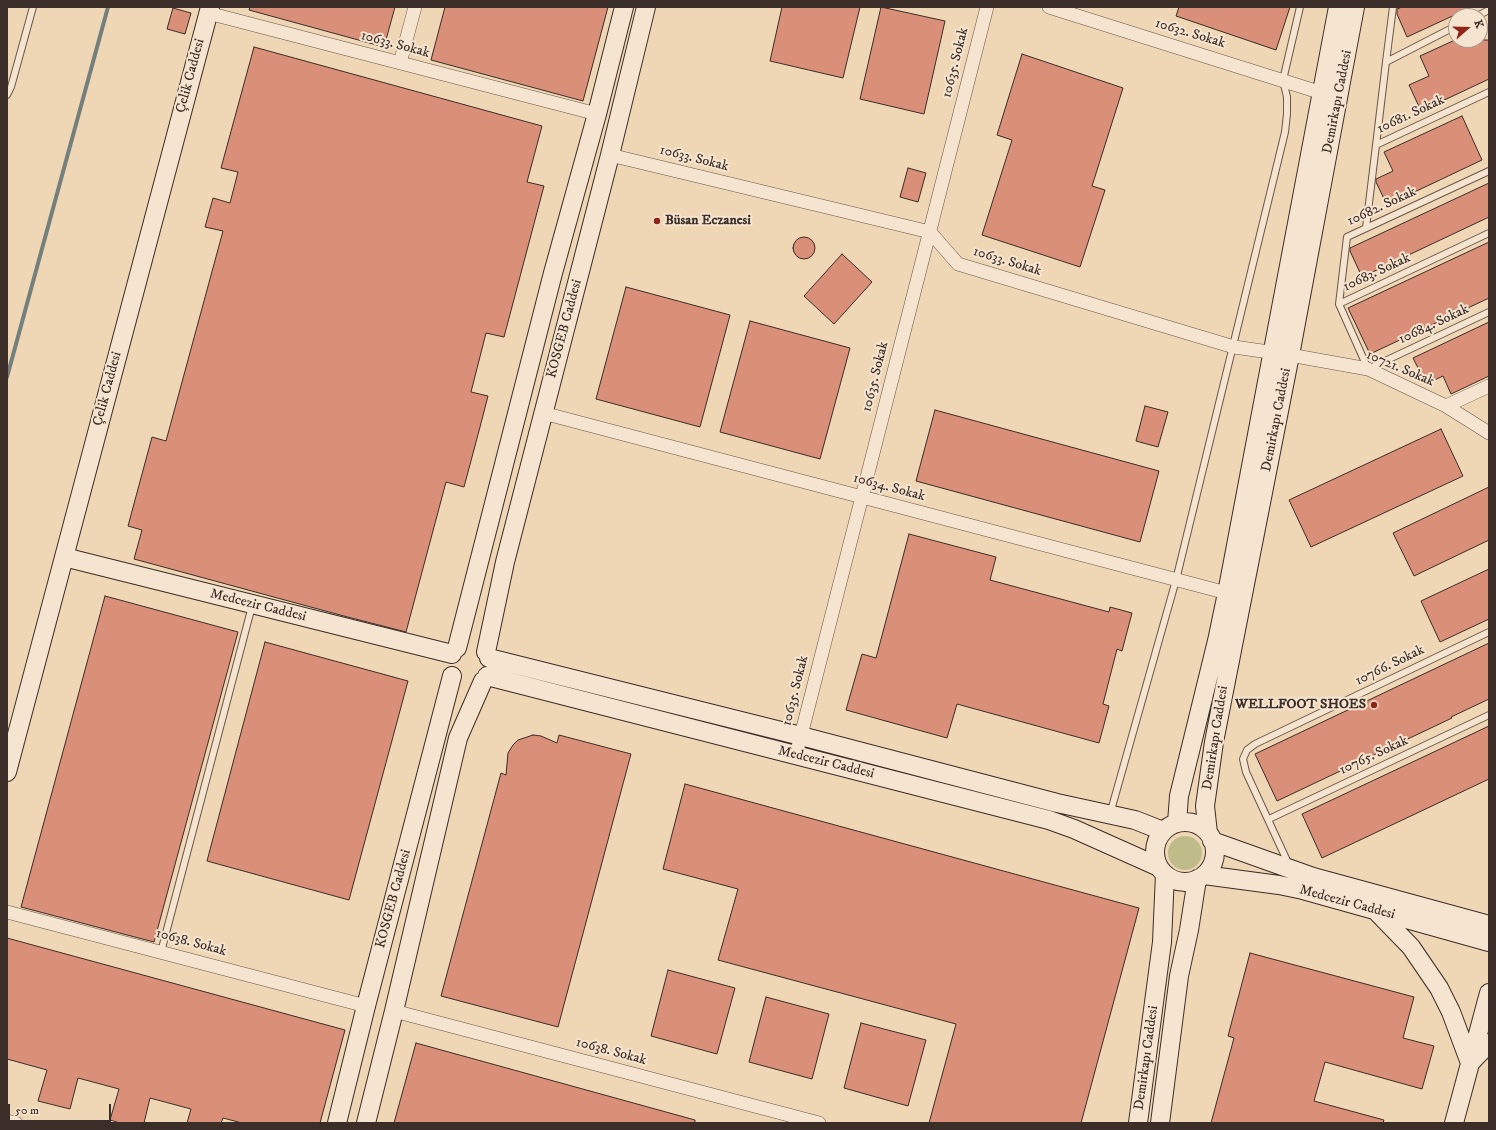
<!DOCTYPE html>
<html>
<head>
<meta charset="utf-8">
<style>
  body { margin:0 }
  #map { position:relative; width:1496px; height:1130px; overflow:hidden; background:#efd6b5; font-family:"IM FELL DW Pica",serif }
  canvas { display:block }
  .frame { position:absolute; inset:0; border:8px solid #3b2d28; pointer-events:none }
  .north { position:absolute; left:1448px; top:8px; width:40px; height:40px; box-sizing:border-box; background:#f5e4cf; border:1px solid #ab9b8c; border-radius:50%; rotate:70deg; font-size:11px; font-weight:700; line-height:16px; text-align:center; color:#3b2d28 }
  .north::after { content:''; display:block; margin:auto; width:14px; height:18px; background:#8f2418; clip-path:polygon(50% 0,100% 100%,50% 72%,0 100%) }
  .scale { position:absolute; left:8px; top:1104px; width:103px; height:18px; box-sizing:border-box; border:2px solid #3b2d28; border-top:0; padding-left:5px; font-size:12px; line-height:14px; white-space:nowrap; color:#3b2d28; -webkit-text-stroke:3px #f5e4cf; paint-order:stroke }
</style>
</head>
<body>
<div id="map">
<canvas width="1496" height="1130"></canvas>
<div class="frame"></div>
<div class="north">K</div>
<div class="scale">50 m</div>
</div>
<script>
const g = document.querySelector('canvas').getContext('2d');
g.lineJoin = 'round';
function paint(path, color) { g.fillStyle = color; g.fill(path, 'evenodd'); }
const toPath = rows => new Path2D(rows.map(r => 'M' + r).join(''));
function stroke(path, color, width, dash) { g.strokeStyle = color; g.lineWidth = width; g.lineCap = dash ? 'butt' : 'round'; g.setLineDash(dash || []); g.stroke(path); }
function write(font, color, halo, rows, align = 'center') {
  g.font = font + ' "IM FELL DW Pica",serif'; g.lineWidth = 4; g.setLineDash([]); g.textBaseline = 'middle'; g.strokeStyle = halo; g.fillStyle = color; for (const [text, x, y, turn = 0] of rows) {
    g.save(); g.translate(x, y); g.rotate((+turn || 0) * Math.PI / 180); g.textAlign = isNaN(turn) ? turn : align; if (halo) g.strokeText(text, 0, 0); g.fillText(text, 0, 0); g.restore();
  }
}
const green = toPath([
  '1168 853a17 17 0 1 1 34 0a17 17 0 1 1-34 0Z'
]);
const stream = toPath([
  [7,377,108,7]
]);
const building = toPath([
  [250,7,395,7,384,47,249,10,250,7],
  [445,7,608,7,583,101,431,60,445,7],
  [782,7,860,7,843,78,770,61,782,7],
  [881,7,945,21,924,114,860,99,881,7],
  [1179,7,1290,7,1276,50,1176,16,1179,7],
  [1402,7,1472,7,1407,37,1397,14,1397,9,1402,7],
  [173,8,191,13,185,34,167,29,173,8],
  [1455,40,1489,40,1489,79,1421,111,1409,85,1429,76,1420,56,1455,40],
  [254,47,542,126,527,182,544,186,504,337,486,333,471,392,488,396,480,427,464,487,446,482,406,632,340,615,134,559,142,530,128,526,152,437,166,441,223,231,205,227,213,198,230,203,238,172,221,168,254,47],
  [1022,54,1123,88,1092,186,1105,190,1080,267,982,235,1012,140,997,135,1022,54],
  [1462,116,1482,160,1387,205,1376,182,1376,179,1393,171,1384,152,1462,116],
  [908,168,926,173,918,202,900,197,908,168],
  [1489,183,1489,217,1362,277,1350,251,1350,248,1489,183],
  '793 248a11 11 0 1 1 22 0a11 11 0 1 1-22 0Z',
  [1489,242,1489,298,1370,354,1348,308,1489,242],
  [842,254,872,282,834,324,804,296,842,254],
  [626,287,730,315,700,427,596,399,626,287],
  [750,321,850,348,820,459,720,432,750,321],
  [1489,322,1489,376,1451,394,1443,376,1426,384,1413,358,1489,322],
  [1145,406,1168,412,1158,447,1136,441,1145,406],
  [935,410,1159,471,1140,542,916,481,935,410],
  [1441,429,1463,476,1311,547,1289,500,1441,429],
  [1489,487,1489,540,1414,576,1393,533,1489,487],
  [909,534,996,557,990,580,1109,612,1110,607,1132,613,1122,651,1117,649,1103,704,1109,706,1099,743,957,704,947,738,846,710,862,654,876,658,909,534],
  [1489,569,1489,619,1440,642,1421,601,1489,569],
  [105,596,238,632,154,942,21,907,105,596],
  [265,642,408,681,349,900,207,861,265,642],
  [1489,643,1489,699,1451,717,1452,718,1277,801,1255,754,1489,643],
  [1489,726,1489,779,1322,858,1302,814,1489,726],
  [533,735,541,736,557,743,559,735,631,754,558,1027,441,996,501,773,506,775,508,753,513,745,518,740,533,735],
  [685,784,1139,908,1081,1123,929,1123,956,1024,718,960,738,889,663,869,685,784],
  [7,938,345,1030,320,1123,242,1123,223,1118,221,1123,187,1123,191,1109,150,1098,144,1123,120,1123,110,1120,119,1089,78,1078,70,1109,38,1101,47,1070,7,1059,7,938],
  [1250,953,1414,997,1403,1038,1434,1046,1422,1089,1325,1062,1314,1101,1384,1120,1383,1123,1211,1123,1234,1038,1228,1036,1250,953],
  [668,970,735,988,717,1054,651,1036,668,970],
  [766,997,829,1014,812,1079,749,1062,766,997],
  [861,1023,926,1040,908,1106,844,1088,861,1023],
  [416,1043,695,1120,695,1123,394,1123,416,1043]
]);
const lane = toPath([
  [1477,16,1489,10],
  [1386,62,1393,7],
  [7,95,11,87,33,7],
  [1376,145,1386,62,1456,26],
  [1366,228,1376,145,1489,92],
  [1489,233,1339,304,1368,369,1489,312],
  [1339,304,1347,237,1489,171],
  [1110,814,1176,580,1285,132,1287,114,1287,97,1283,80,1300,7],
  [1269,819,1489,715],
  [1289,865,1246,772,1243,759,1247,750,1255,744,1489,632],
  [161,952,252,606]
]);
const street = toPath([
  [1049,7,1322,93],
  [208,13,597,114],
  [400,63,415,7],
  [610,155,930,232,958,264,1234,347,1290,355,1368,369,1446,406,1489,433],
  [1446,406,1489,386],
  [543,413,1227,593],
  [796,755,987,7],
  [7,912,366,1006],
  [394,1011,819,1123],
  [7,1121,16,1123]
]);
const secondary = toPath([
  [64,557,452,654],
  [457,648,553,273,597,114,624,7],
  [486,652,505,562,610,155,646,7],
  [489,658,801,736,1057,803,1135,820,1163,831],
  [487,676,1049,820,1074,829,1159,867],
  [7,772,210,7],
  '1155 852a30 30 0 1 1 60 0a30 30 0 1 1-60 0Z',
  [1177,823,1179,796,1217,641,1227,593,1338,7],
  [1208,833,1205,806,1214,742,1290,355,1355,7],
  [1212,841,1313,877,1489,925],
  [1204,875,1279,885,1303,890,1489,942],
  [1378,913,1411,947,1439,988,1451,1012,1470,1063,1489,1043],
  [337,1123,366,1006,452,676],
  [366,1123,394,1011,458,738,483,681],
  [1138,1123,1162,942,1165,874],
  [1160,1123,1179,976,1189,930,1197,879],
  [1454,1123,1489,993]
]);
const markers = [
  [657,221,4,"#8f2418"],
  [1374,705,4,"#8f2418"]
];
const streetNames = [
  ["10632. Sokak",1190,34,17],
  ["10633. Sokak",395,45,15],
  ["10635. Sokak",956,63,-76],
  ["Çelik Caddesi",191,76,-75],
  ["Demirkapı Caddesi",1338,102,-79],
  ["10681. Sokak",1411,115,-25],
  ["10633. Sokak",694,159,14],
  ["10682. Sokak",1382,207,-25],
  ["10633. Sokak",1007,262,17],
  ["10683. Sokak",1377,273,-25],
  ["10684. Sokak",1434,325,-25],
  ["KOSGEB Caddesi",565,329,-75],
  ["10721. Sokak",1400,369,23],
  ["10635. Sokak",876,377,-76],
  ["Çelik Caddesi",108,389,-75],
  ["Demirkapı Caddesi",1277,420,-79],
  ["10634. Sokak",889,488,15],
  ["Medcezir Caddesi",258,606,14],
  ["10766. Sokak",1390,666,-26],
  ["10635. Sokak",796,691,-76],
  ["Demirkapı Caddesi",1216,738,-81],
  ["10765. Sokak",1374,756,-25],
  ["Medcezir Caddesi",826,763,14],
  ["KOSGEB Caddesi",394,899,-75],
  ["Medcezir Caddesi",1347,903,15],
  ["10638. Sokak",191,943,15],
  ["10638. Sokak",611,1052,15],
  ["Demirkapı Caddesi",1147,1058,-82]
];
const poiNames = [
  ["Büsan Eczanesi",665,221],
  ["WELLFOOT SHOES",1366,705,"right"]
];
paint(green, '#bfbc89');
stroke(stream, '#75807c', 4);
paint(building, '#d98f78');
stroke(building, '#3b2d28', 1);
stroke(lane, '#68574b', 8);
stroke(street, '#68574b', 14);
stroke(secondary, '#3b2d28', 20);
stroke(lane, '#f5e4cf', 6);
stroke(street, '#f5e4cf', 13);
stroke(secondary, '#f5e4cf', 18);
for (const [x, y, r, color] of markers) { const dot = new Path2D(); dot.arc(x, y, r, 0, 2 * Math.PI); g.fillStyle = color; g.fill(dot); stroke(dot, '#f5e4cf', 1.5); }
write('14px', '#3b2d28', '#f5e4cf', streetNames);
write('bold 14px', '#3b2d28', '#f5e4cf', poiNames, 'left');
</script>
</body>
</html>
